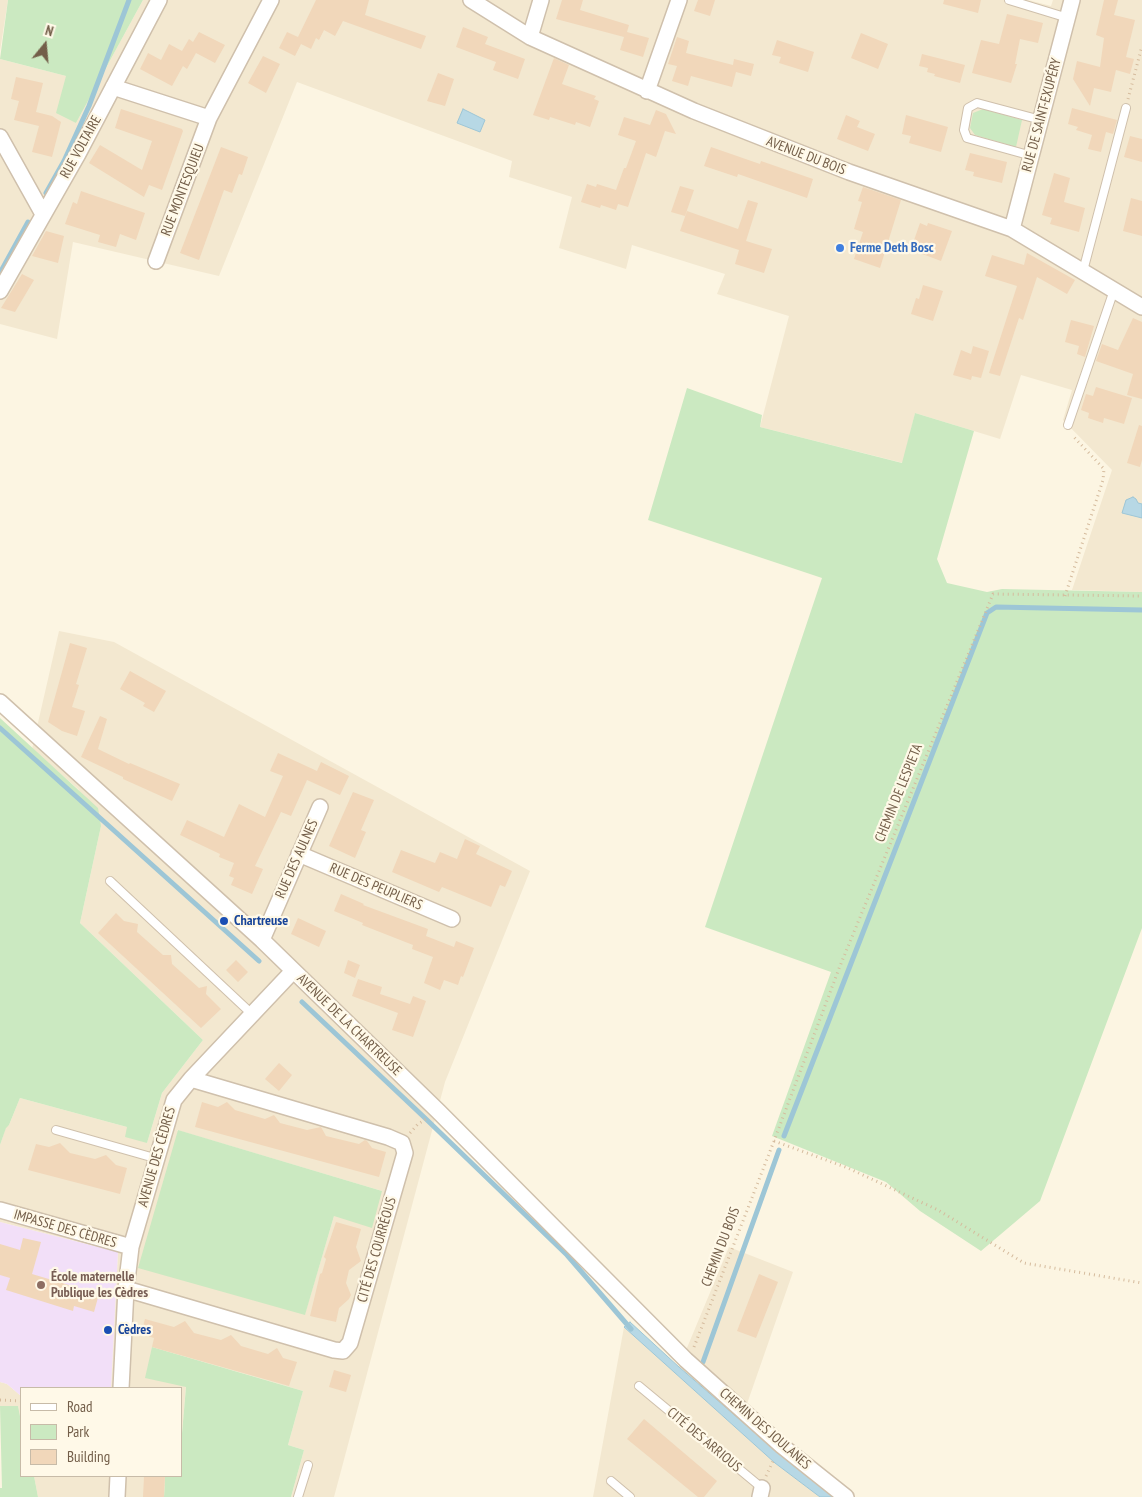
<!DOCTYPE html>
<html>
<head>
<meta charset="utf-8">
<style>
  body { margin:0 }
  #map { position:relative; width:1142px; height:1497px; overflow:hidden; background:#fcf5e2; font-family:"PT Sans Narrow",sans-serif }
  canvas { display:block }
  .legend { position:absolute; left:20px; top:1387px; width:162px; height:90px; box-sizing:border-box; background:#fff9e8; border:1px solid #c7bba8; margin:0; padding:6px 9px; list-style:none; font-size:15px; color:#735e49 }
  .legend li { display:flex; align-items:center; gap:10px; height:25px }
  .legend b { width:25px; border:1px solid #c7bba8 }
  .north { position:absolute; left:20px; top:20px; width:50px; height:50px; -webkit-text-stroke:4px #fff9e8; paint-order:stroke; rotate:17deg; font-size:14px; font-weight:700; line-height:20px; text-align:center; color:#735e49 }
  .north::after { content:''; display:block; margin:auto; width:18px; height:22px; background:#735e49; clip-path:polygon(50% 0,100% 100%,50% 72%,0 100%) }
</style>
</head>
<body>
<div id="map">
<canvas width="1142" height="1497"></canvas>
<ul class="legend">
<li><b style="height:6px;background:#fff"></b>Road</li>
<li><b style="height:14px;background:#cbe9c1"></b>Park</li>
<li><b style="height:14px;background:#f1d7ba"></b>Building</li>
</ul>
<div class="north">N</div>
</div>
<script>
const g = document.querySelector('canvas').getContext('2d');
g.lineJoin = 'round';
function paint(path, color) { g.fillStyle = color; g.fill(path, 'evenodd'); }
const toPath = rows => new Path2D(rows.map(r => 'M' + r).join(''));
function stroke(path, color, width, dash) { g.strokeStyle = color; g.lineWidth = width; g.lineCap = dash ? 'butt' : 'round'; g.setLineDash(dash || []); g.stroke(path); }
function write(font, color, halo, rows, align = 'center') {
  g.font = font + ' "PT Sans Narrow",sans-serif'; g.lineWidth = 4.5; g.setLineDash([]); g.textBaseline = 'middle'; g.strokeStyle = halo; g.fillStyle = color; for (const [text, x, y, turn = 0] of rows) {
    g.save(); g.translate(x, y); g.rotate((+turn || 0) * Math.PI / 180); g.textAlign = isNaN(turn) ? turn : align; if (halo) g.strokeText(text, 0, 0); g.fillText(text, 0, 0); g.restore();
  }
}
const residential = toPath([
  [0,0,8,0,0,51],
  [143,0,1028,0,1051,6,1053,0,1142,0,1142,592,1072,590,1112,470,1063,420,1072,390,1021,375,1000,439,915,413,903,463,760,427,789,316,717,294,725,274,632,245,626,269,559,248,572,197,509,177,512,161,297,82,219,276,73,242,57,339,0,324,0,59,66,76,76,123],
  [59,631,114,642,530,871,445,1082,334,1497,291,1497,304,1450,288,1445,303,1391,152,1347,186,1386,181,1445,181,1388,111,1388,118,1252,0,1222,0,1145,6,1127,9,1125,20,1098,127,1127,147,1143,162,1093,203,1040,80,923,101,826,78,789,32,749],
  [177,1130,382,1191,334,1216,305,1314],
  [729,1247,793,1272,741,1421,679,1367],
  [624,1327,775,1463,820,1497,593,1497],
  [0,1382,7,1384,21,1396,21,1421,18,1406,0,1406],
  [34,1476,165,1476,164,1497,38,1497]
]);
const education = toPath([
  [0,1222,118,1252,111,1388,21,1388,21,1396,7,1384,0,1382]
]);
const green = toPath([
  [8,0,143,0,76,123,56,113,66,76,0,59],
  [983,109,1022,120,1016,147,975,135,970,128,973,113],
  [687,388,762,415,760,427,902,463,915,413,974,431,937,559,947,583,987,592,1002,589,1142,592,1142,928,1040,1201,981,1251,920,1211,886,1182,772,1136,831,972,705,927,822,578,648,520],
  [0,718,98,808,101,826,80,923,203,1040,162,1093,147,1143,125,1137,127,1127,20,1098,9,1125,6,1128,0,1145],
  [178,1130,382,1191,372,1228,334,1216,305,1315,138,1268],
  [152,1347,303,1391,288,1445,304,1450,291,1497,164,1497,165,1476,181,1476,181,1445,186,1387,145,1378],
  [0,1406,18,1406,21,1421,21,1476,34,1476,38,1497,0,1497,0,1488,2,1488]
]);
const water = toPath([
  [463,109,485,120,480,132,457,123,463,109],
  [1133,497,1136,499,1138,503,1142,504,1142,518,1122,513,1126,500,1133,497],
  [630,1322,679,1367,784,1458,835,1497,820,1497,775,1463,624,1327,630,1322]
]);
const stream = toPath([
  [46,193,64,161,89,106,129,0],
  [0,273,28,222],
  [0,728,259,961],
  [302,1002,426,1119,567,1255,631,1329],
  [784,1136,987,613,996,607,1142,610],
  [703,1362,779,1150]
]);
const building = toPath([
  [316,0,369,0,365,15,426,36,421,49,343,21,335,36,324,30,319,40,316,38,311,49,301,44,295,56,279,48,287,32,298,37],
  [562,0,583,0,580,10,629,25,627,32,649,38,643,57,620,50,624,37,556,19],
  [698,0,715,0,710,16,694,11],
  [944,0,981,0,978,13,943,4],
  [1104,0,1118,0,1114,15,1135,20,1126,57,1134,59,1130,74,1116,70,1111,92,1094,88,1090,106,1073,79,1077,61,1100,67,1104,38,1096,35],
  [1007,14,1043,23,1038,43,1020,39,1015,64,1017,64,1011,83,972,73,981,40,999,44],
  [463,27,488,37,485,44,525,59,518,79,493,70,496,62,456,47],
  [199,32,225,45,215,63,196,53,187,69,183,66,172,86,140,69,148,53,161,60,169,44,182,51,189,39,193,42],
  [861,33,888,44,878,69,851,58],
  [677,37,689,41,686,53,733,65,734,59,754,64,751,76,736,72,732,87,691,76,688,86,672,81,677,66,668,64],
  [777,40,814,52,808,72,779,63,781,57,772,55],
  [922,54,965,65,960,83,934,76,935,74,927,72,928,68,919,66],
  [263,56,280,64,266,93,248,83],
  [554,58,569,65,562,84,596,96,594,99,599,101,590,127,576,122,575,125,550,117,549,120,533,115],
  [438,73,454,79,445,106,427,101],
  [16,77,43,83,36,112,52,116,61,122,52,157,32,152,39,126,14,120,19,101,11,99],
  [1072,108,1117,120,1113,134,1106,132,1101,152,1088,149,1092,135,1076,130,1078,127,1068,124],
  [121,109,182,129,183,131,162,190,149,185,144,197,89,163,100,145,142,170,152,141,115,128],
  [656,110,666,114,676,134,665,131,656,157,646,153,628,207,618,204,616,210,601,205,600,208,581,202,587,184,596,187,597,184,616,190,624,168,626,168,636,141,618,135,624,117,650,125],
  [846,115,860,121,857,127,875,134,868,151,837,139],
  [906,115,948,127,941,152,909,143,911,136,902,134],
  [1130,136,1142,139,1142,162,1124,157],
  [221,147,248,157,242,175,239,174,232,193,224,190,199,260,180,253],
  [711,147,760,164,761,161,813,179,807,198,738,174,737,177,704,166],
  [970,153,1007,162,1002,183,973,176,974,172,965,170],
  [1054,173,1070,178,1064,202,1085,208,1079,232,1050,224,1052,218,1042,215],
  [680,186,694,190,685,216,671,212],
  [863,187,901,200,880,268,854,259,863,232,854,229,862,202,858,201],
  [81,191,145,213,136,240,120,234,116,247,98,242,100,235,65,224,73,202,77,204],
  [1131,198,1142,201,1142,236,1123,231],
  [748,200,758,203,746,241,772,249,764,273,735,264,739,250,680,231,687,211,738,229],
  [920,223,927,226,928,223,952,231,941,261,917,252,919,245,913,243],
  [46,231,64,236,58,263,32,256],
  [1027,253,1075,280,1067,294,1037,277,1023,320,1019,318,1000,376,989,373,1017,286,985,276,992,255,1024,265],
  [22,274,34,280,15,312,1,308],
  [923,285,943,291,933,321,911,314,916,298,919,299],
  [1133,318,1142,322,1142,399,1127,395,1133,374,1096,361,1102,344,1118,350],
  [1071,320,1094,326,1085,357,1077,354,1079,346,1065,342],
  [973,346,989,351,981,378,972,376,971,380,953,375,961,350,971,354],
  [1096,387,1132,398,1124,424,1104,418,1103,423,1088,418,1089,413,1081,410,1086,394,1093,396],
  [1139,425,1142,426,1142,460,1140,467,1127,463],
  [70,643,87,648,76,684,79,685,72,707,85,711,77,736,62,731,48,722],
  [130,671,166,691,154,712,143,706,145,703,120,689],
  [100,716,107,719,98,749,129,764,130,763,180,784,172,801,123,779,123,777,81,757],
  [278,753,317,771,321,762,349,776,340,795,307,780,291,816,281,812,255,866,263,869,252,894,231,885,234,878,229,876,234,863,219,857,220,854,180,835,187,820,224,837,239,804,265,817,283,776,270,771],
  [353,792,374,800,361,830,366,832,355,858,329,846],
  [465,839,480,846,476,854,512,871,505,887,500,885,491,907,442,887,439,892,392,872,401,850,435,863,440,852,457,859],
  [341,894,364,904,363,905,428,929,426,936,454,947,456,941,474,948,463,977,461,976,458,985,444,980,440,990,424,983,433,957,412,949,413,945,362,925,363,923,334,911],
  [116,913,124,921,138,924,137,932,163,955,171,955,172,964,199,988,207,986,206,994,221,1009,201,1028,98,933],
  [298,918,326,931,319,947,291,934],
  [236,960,248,972,238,982,226,970],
  [348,960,360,965,355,978,344,973],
  [358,979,382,987,380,994,410,1004,413,996,426,1001,413,1037,392,1030,398,1013,352,996],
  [279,1063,292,1075,279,1091,265,1079],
  [202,1102,218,1107,227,1102,235,1110,265,1119,274,1115,280,1123,307,1130,321,1127,326,1136,359,1144,365,1140,367,1141,372,1148,386,1152,379,1177,195,1127],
  [60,1143,70,1153,95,1159,106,1155,116,1165,127,1168,120,1194,28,1170,36,1144,49,1147],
  [336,1222,361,1229,356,1247,361,1261,349,1270,346,1283,351,1295,349,1299,339,1308,336,1322,310,1316,320,1274,322,1273,326,1259,324,1257],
  [23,1238,41,1242,32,1274,99,1294,94,1312,74,1306,73,1311,6,1290,10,1278,0,1275,0,1244,20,1250],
  [759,1274,778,1282,756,1338,737,1331],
  [145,1319,174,1327,185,1321,194,1333,221,1340,231,1335,241,1346,268,1354,277,1348,283,1358,297,1362,289,1386,152,1347,154,1338,141,1334],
  [334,1370,351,1375,346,1392,329,1387],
  [644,1419,717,1481,704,1497,698,1497,627,1439],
  [144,1476,165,1476,164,1497,143,1497]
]);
const path = toPath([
  [1128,99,1142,46],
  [1065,596,1103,480,1104,469,1072,435],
  [410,1133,418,1124,426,1119],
  [774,1141,848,1168,938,1210,1024,1263,1142,1283],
  [694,1347,774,1141,840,966,993,594,1142,596],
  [0,1400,21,1401],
  [766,1476,774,1459]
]);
const lane = toPath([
  [1009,0,1068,18],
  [1032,156,967,138,964,130,968,108,977,103,1041,120],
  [1083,271,1126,108],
  [1068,425,1114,290],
  [110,881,253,1015],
  [56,1130,158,1159],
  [639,1386,762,1488],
  [611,1481,630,1497],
  [298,1497,308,1465]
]);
const street = toPath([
  [471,0,530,37,694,111,849,172,1012,229,1142,307],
  [530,37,541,0],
  [113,87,209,118],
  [647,91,679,0],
  [0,137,43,214],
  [1012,229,1072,0],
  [156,261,209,118,271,0],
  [0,291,78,154,159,0],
  [0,702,262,940,439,1112,686,1360,782,1446,846,1497],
  [299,854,452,919],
  [262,940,320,807],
  [0,1210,131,1247],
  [126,1289,334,1350,343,1351,350,1343,405,1153,402,1143,388,1137,191,1079],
  [121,1388,126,1289,131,1247,174,1100,191,1079,293,971],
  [117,1497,118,1476],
  [760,1497,762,1488]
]);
const markers = [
  [840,248,5,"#3f7fe0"],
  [224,921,5,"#1a4fb4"],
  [41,1285,5,"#8d6e63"],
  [108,1330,5,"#1a4fb4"]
];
const streetNames = [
  ["RUE DE SAINT-EXUPÉRY",1042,115,-75],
  ["RUE VOLTAIRE",81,147,-61],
  ["AVENUE DU BOIS",806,156,21],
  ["RUE MONTESQUIEU",183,190,-69],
  ["CHEMIN DE LESPIETA",899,793,-68],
  ["RUE DES AULNES",297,859,-66],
  ["RUE DES PEUPLIERS",376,887,23],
  ["AVENUE DE LA CHARTREUSE",349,1025,44],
  ["AVENUE DES CÈDRES",157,1157,-74],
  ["IMPASSE DES CÈDRES",65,1229,16],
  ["CHEMIN DU BOIS",721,1247,-69],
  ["CITÉ DES COURRÉOUS",377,1250,-74],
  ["CHEMIN DES JOULANES",765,1429,41],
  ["CITÉ DES ARRIOUS",704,1440,40]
];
const shopNames = [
  ["Ferme Deth Bosc",850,248]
];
const transitNames = [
  ["Chartreuse",234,921],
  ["Cèdres",118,1330]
];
const educationNames = [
  ["École maternelle",51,1277],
  ["Publique les Cèdres",51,1293]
];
paint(residential, '#f3e8d0');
paint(education, '#f2dff8');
paint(green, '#cbe9c1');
paint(water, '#b7d8e5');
stroke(water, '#9dc6d6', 1);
stroke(stream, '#9dc6d6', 5);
paint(building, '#f1d7ba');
stroke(lane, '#cfc0ac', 10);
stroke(street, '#cfc0ac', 18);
stroke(path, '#d5bb9d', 3, [1, 4]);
stroke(lane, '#fff', 8);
stroke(street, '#fff', 15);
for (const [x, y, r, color] of markers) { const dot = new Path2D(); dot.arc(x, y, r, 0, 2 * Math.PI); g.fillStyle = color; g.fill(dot); stroke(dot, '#fff9e8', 2); }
write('14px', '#735e49', '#fff9e8', streetNames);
write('bold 14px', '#366cbe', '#fff9e8', shopNames, 'left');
write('bold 14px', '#164399', '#fff9e8', transitNames, 'left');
write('bold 14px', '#785e54', '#fff9e8', educationNames, 'left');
</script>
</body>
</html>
